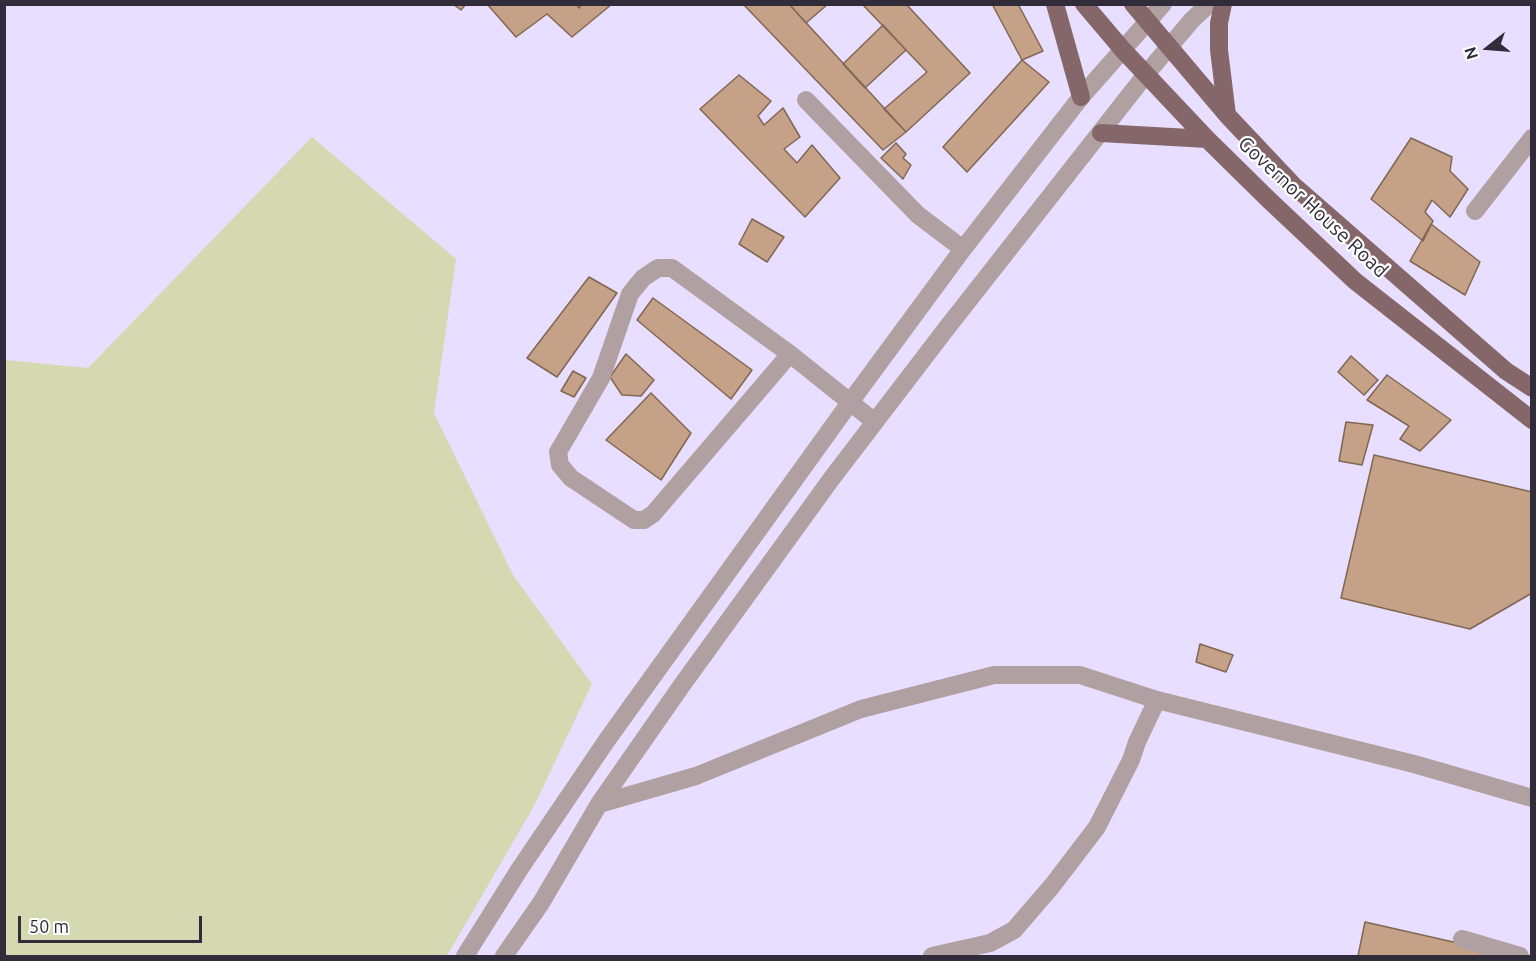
<!DOCTYPE html>
<html>
<head>
<meta charset="utf-8">
<style>
  body { margin:0 }
  #map { position:relative; width:1536px; height:961px; overflow:hidden; background:#e8deff; font-family:Ubuntu,sans-serif }
  canvas { display:block }
  .frame { position:absolute; inset:0; border:6px solid #302c39; pointer-events:none }
  .north { position:absolute; left:1458px; top:18px; width:60px; height:60px; -webkit-text-stroke:4px #fff; paint-order:stroke; rotate:253deg; font-size:16px; font-weight:700; line-height:24px; text-align:center; color:#302c39 }
  .north::after { content:''; display:block; margin:auto; width:21px; height:27px; background:#302c39; clip-path:polygon(50% 0,100% 100%,50% 72%,0 100%) }
  .scale { position:absolute; left:18px; top:916px; width:184px; height:27px; box-sizing:border-box; border:3px solid #302c39; border-top:0; padding-left:8px; font-size:18px; line-height:21px; white-space:nowrap; color:#302c39; -webkit-text-stroke:4px #fff; paint-order:stroke }
</style>
</head>
<body>
<div id="map">
<canvas width="1536" height="961"></canvas>
<div class="frame"></div>
<div class="north">N</div>
<div class="scale">50 m</div>
</div>
<script>
const g = document.querySelector('canvas').getContext('2d');
g.lineJoin = 'round';
function paint(path, color) { g.fillStyle = color; g.fill(path, 'evenodd'); }
const toPath = rows => new Path2D(rows.map(r => 'M' + r).join(''));
function stroke(path, color, width, dash) { g.strokeStyle = color; g.lineWidth = width; g.lineCap = dash ? 'butt' : 'round'; g.setLineDash(dash || []); g.stroke(path); }
function write(font, color, halo, rows, align = 'center') {
  g.font = font + ' Ubuntu,sans-serif'; g.lineWidth = 4.5; g.setLineDash([]); g.textBaseline = 'middle'; g.strokeStyle = halo; g.fillStyle = color; for (const [text, x, y, turn = 0] of rows) {
    g.save(); g.translate(x, y); g.rotate((+turn || 0) * Math.PI / 180); g.textAlign = isNaN(turn) ? turn : align; if (halo) g.strokeText(text, 0, 0); g.fillText(text, 0, 0); g.restore();
  }
}
const green = toPath([
  [312,137,456,259,434,413,513,575,592,684,534,806,447,956,5,956,5,360,88,368]
]);
const building = toPath([
  [453,4,466,4,461,10,453,4],
  [487,4,576,4,579,8,582,4,612,4,572,37,547,14,516,37,487,4],
  [743,4,789,4,906,132,883,150,743,4],
  [789,4,828,4,806,23,789,4],
  [862,4,906,4,970,73,906,132,884,109,927,72,862,4],
  [992,4,1018,4,1043,51,1022,60,992,4],
  [883,25,906,50,865,88,843,64,883,25],
  [1022,60,1049,82,967,172,943,147,1022,60],
  [739,75,771,101,758,116,764,125,783,108,800,137,784,149,797,163,812,145,840,178,805,217,700,109,739,75],
  [1411,138,1452,157,1450,171,1468,189,1450,217,1432,200,1425,212,1433,221,1423,241,1371,199,1411,138],
  [896,143,906,154,903,158,911,165,903,179,881,158,896,143],
  [752,219,784,237,767,262,739,244,752,219],
  [1431,224,1480,262,1465,295,1410,261,1431,224],
  [589,277,617,293,557,377,527,358,589,277],
  [653,298,752,370,731,399,637,320,653,298],
  [626,354,654,380,641,396,622,395,610,377,626,354],
  [1351,356,1378,380,1364,395,1338,372,1351,356],
  [573,371,586,378,574,397,561,391,573,371],
  [1387,375,1451,420,1420,451,1400,439,1409,426,1367,400,1387,375],
  [651,393,691,433,661,480,606,440,651,393],
  [1346,422,1373,425,1362,465,1339,461,1346,422],
  [1374,455,1532,492,1532,593,1470,629,1341,598,1374,455],
  [1200,644,1233,655,1226,672,1196,662,1200,644],
  [1365,922,1515,956,1358,956,1365,922]
]);
const minor = toPath([
  [806,100,918,215,963,249],
  [1475,211,1532,138],
  [790,354,653,514,644,520,634,520,571,478,560,465,558,452,601,378,630,294,643,278,658,268,672,268,790,354,875,422],
  [599,804,696,776,861,709,994,675,1080,675,1157,700,1414,764,1532,798],
  [1462,939,1520,956],
  [465,956,519,870,607,740,851,401,963,249,1081,97,1163,4],
  [504,956,541,903,599,804,682,685,832,478,946,329,1147,73,1192,20,1209,4],
  [932,956,990,943,1014,930,1052,886,1097,827,1131,760,1137,742,1157,700]
]);
const major = toPath([
  [1055,4,1081,97],
  [1084,4,1123,50,1207,139,1268,199,1355,281,1532,420],
  [1133,4,1227,115,1293,185,1506,371,1532,388],
  [1223,4,1219,23,1219,50,1227,115],
  [1101,133,1207,139]
]);
const streetNames = [
  ["Governor House Road",1313,207,43]
];
paint(green, '#d4d9b1');
paint(building, '#c5a287');
stroke(building, '#816652', 1.5);
stroke(minor, '#b1a0a1', 18);
stroke(major, '#856769', 18);
write('20px', '#302c39', '#fff', streetNames);
</script>
</body>
</html>
